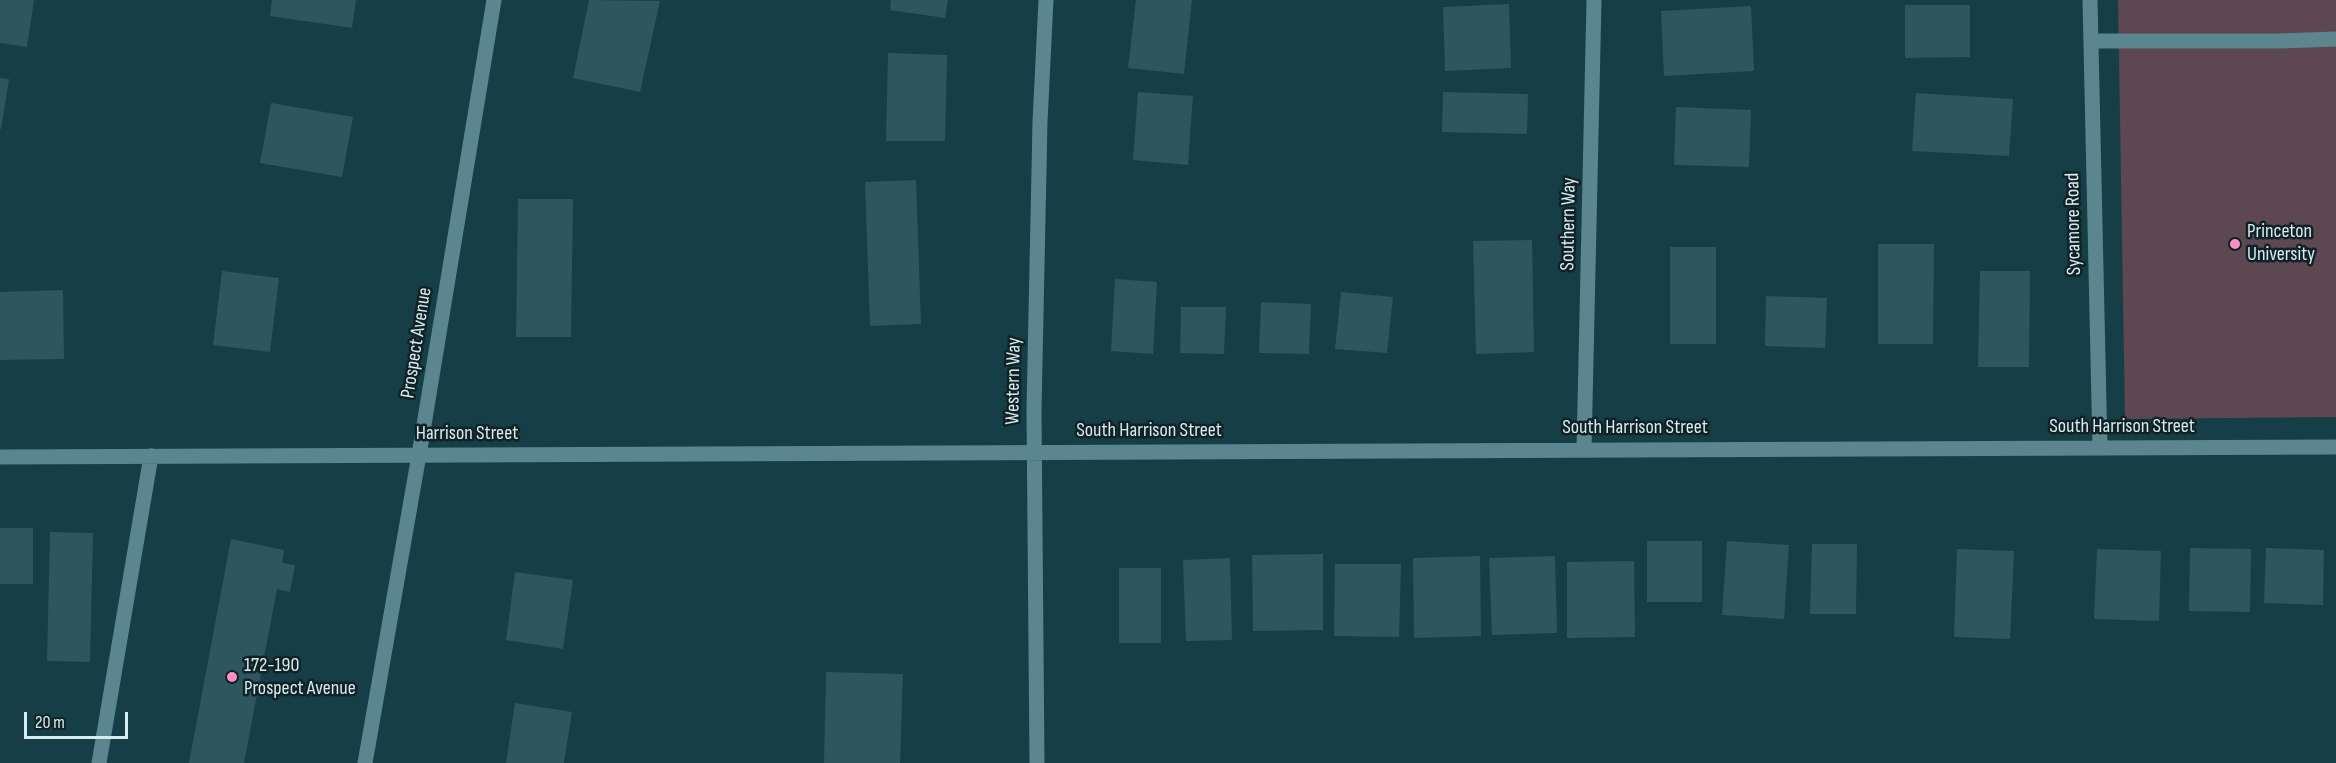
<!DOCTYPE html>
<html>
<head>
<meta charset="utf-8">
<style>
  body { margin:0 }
  #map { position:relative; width:2336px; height:763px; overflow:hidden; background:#153e46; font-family:"Sofia Sans Condensed",sans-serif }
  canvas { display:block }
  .scale { position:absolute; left:24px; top:712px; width:104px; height:27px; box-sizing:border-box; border:3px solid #d6ecf1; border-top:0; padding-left:8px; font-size:18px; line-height:21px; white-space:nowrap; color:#d6ecf1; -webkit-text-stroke:4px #112226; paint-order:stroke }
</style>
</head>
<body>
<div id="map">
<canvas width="2336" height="763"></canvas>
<div class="scale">20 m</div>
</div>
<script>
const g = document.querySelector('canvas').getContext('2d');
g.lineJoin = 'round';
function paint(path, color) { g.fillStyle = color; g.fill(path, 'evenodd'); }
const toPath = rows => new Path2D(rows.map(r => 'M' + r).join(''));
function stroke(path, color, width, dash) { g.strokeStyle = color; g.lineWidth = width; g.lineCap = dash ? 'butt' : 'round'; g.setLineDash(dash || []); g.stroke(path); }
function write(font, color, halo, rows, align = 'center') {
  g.font = font + ' "Sofia Sans Condensed",sans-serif'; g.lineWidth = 5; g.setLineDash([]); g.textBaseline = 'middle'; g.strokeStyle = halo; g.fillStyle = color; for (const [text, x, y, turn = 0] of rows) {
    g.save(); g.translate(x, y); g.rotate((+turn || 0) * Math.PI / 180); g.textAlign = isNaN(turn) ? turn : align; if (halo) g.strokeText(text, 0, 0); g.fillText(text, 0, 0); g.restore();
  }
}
const green = toPath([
  [2118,0,2336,0,2336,417,2125,419]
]);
const building = toPath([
  [0,0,34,0,27,47,0,43],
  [272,0,356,0,352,28,270,16],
  [589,0,660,1,640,92,573,78],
  [891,0,948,0,945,18,890,10],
  [1136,0,1192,0,1184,74,1128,68],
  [1509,4,1511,68,1445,71,1443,7],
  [1905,5,1970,5,1970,57,1905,58],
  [1751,6,1754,71,1664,76,1661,11],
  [888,53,947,55,945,141,886,141],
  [0,78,9,79,1,129,0,129],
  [1138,92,1193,96,1188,165,1133,160],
  [1443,92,1528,94,1527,134,1442,132],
  [1916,93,2013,99,2009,156,1912,151],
  [271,103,353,117,342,177,260,163],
  [1676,107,1751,110,1749,167,1674,165],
  [916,180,921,324,870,326,865,182],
  [518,199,573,199,571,337,516,337],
  [1532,240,1534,352,1476,354,1473,241],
  [1878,244,1934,244,1933,344,1878,344],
  [1670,247,1716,247,1716,344,1670,344],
  [222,271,279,278,270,352,213,345],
  [1980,271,2030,271,2029,367,1978,367],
  [1115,279,1157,282,1153,354,1111,351],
  [63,290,64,359,0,360,0,292],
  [1341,292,1393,297,1387,353,1335,349],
  [1766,296,1827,298,1825,348,1765,346],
  [1261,302,1311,304,1309,354,1259,353],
  [1181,307,1226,307,1224,354,1180,353],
  [0,528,33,528,33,584,0,584],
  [50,532,93,533,90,662,47,661],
  [231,539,284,550,282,563,295,565,290,592,277,589,244,763,189,763],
  [1647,541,1702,541,1702,602,1647,602],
  [1727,541,1789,545,1784,619,1722,615],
  [1812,544,1857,544,1856,614,1810,614],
  [2190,548,2251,549,2250,612,2189,611],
  [2266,548,2324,550,2323,605,2264,603],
  [1957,549,2014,551,2010,639,1954,637],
  [2097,549,2161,551,2159,621,2094,619],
  [1323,554,1323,630,1253,631,1252,555],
  [1480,556,1481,636,1414,638,1413,558],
  [1555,556,1557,633,1492,635,1489,558],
  [1230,558,1232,640,1186,641,1183,560],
  [1634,561,1635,637,1567,638,1567,562],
  [1335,564,1401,564,1399,637,1334,636],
  [1119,568,1161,568,1161,643,1119,643],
  [515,572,573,580,563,649,506,640],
  [826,672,903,674,900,763,824,763],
  [515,703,572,712,564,763,506,763]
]);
const minor = toPath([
  [2090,0,2100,448],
  [2091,41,2279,41,2336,39],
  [1584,449,1594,0],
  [0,457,2336,447],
  [99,763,151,456],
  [365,763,419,455,494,0],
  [1037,763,1034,410,1040,122,1046,0]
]);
const markers = [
  [2235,244,6,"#fc8fc3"],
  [232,677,6,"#fc8fc3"]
];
const streetNames = [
  ["Southern Way",1569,224,-89],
  ["Sycamore Road",2074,224,-91],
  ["Prospect Avenue",417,343,-81],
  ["Western Way",1014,381,-89],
  ["South Harrison Street",2122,427],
  ["South Harrison Street",1635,428],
  ["South Harrison Street",1149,431],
  ["Harrison Street",467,434]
];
const poiNames = [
  ["Princeton",2247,232],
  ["University",2247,255],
  ["172-190",244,666],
  ["Prospect Avenue",244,689]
];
paint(green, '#5d4750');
paint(building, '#2e565f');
stroke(minor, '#5c868f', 15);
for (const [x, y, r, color] of markers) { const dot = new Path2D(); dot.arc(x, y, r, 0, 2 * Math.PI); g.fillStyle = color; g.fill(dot); stroke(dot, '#112226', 2); }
write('20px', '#d6ecf1', '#112226', streetNames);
write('20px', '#d6ecf1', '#112226', poiNames, 'left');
</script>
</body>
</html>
